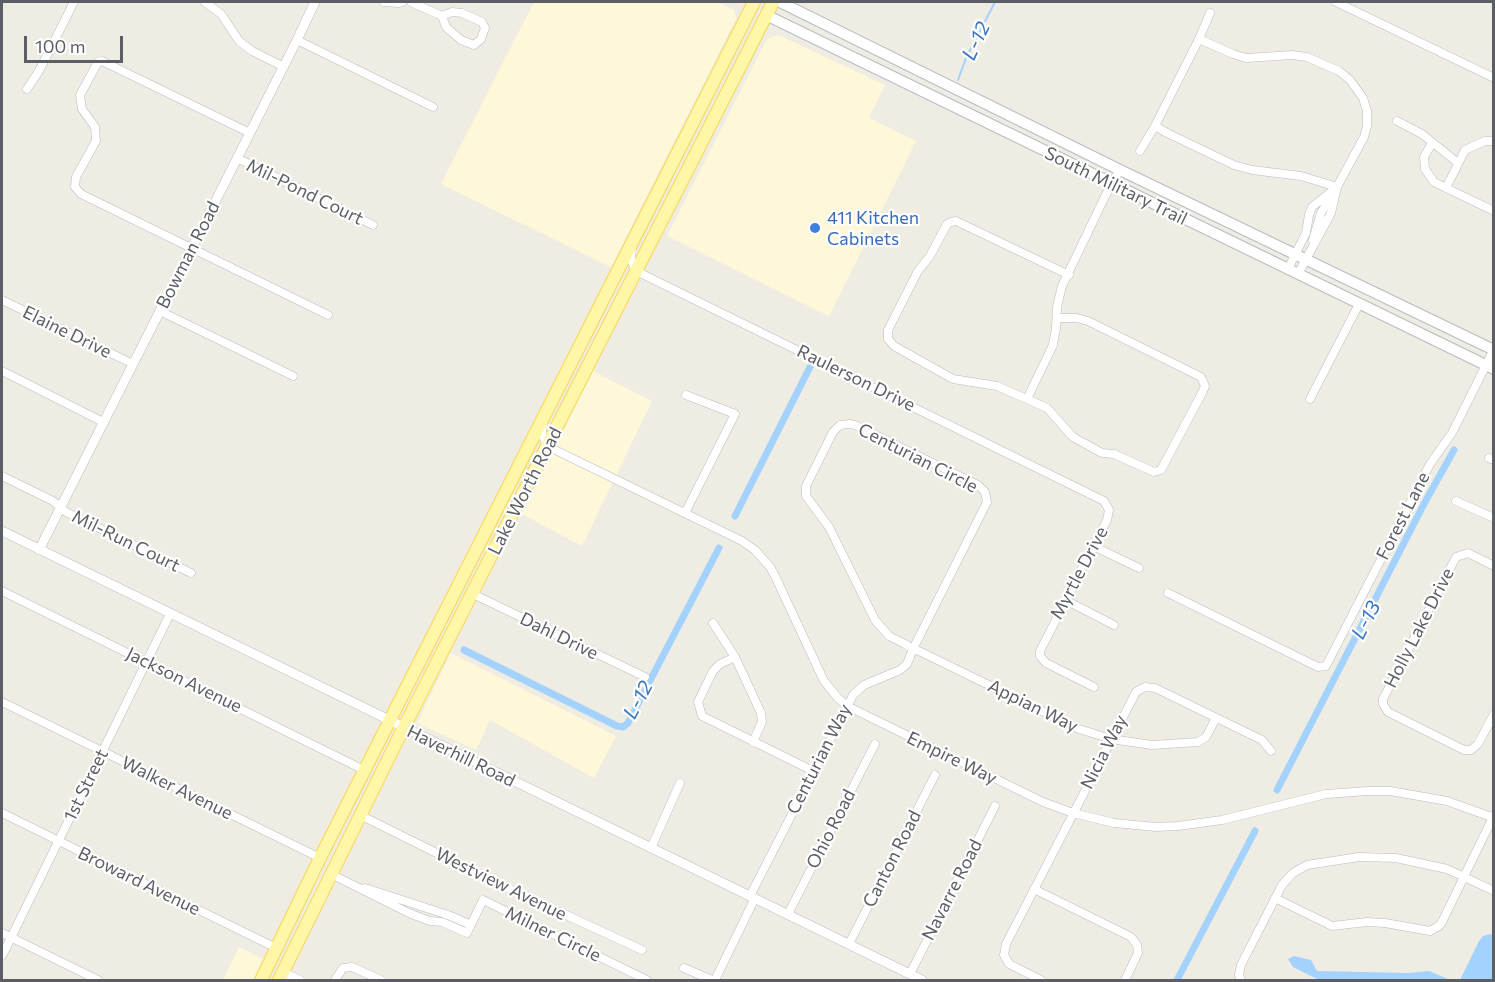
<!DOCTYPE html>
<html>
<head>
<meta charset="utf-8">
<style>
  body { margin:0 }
  #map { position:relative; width:1495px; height:982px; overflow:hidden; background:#efede3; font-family:Commissioner,sans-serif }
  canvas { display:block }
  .frame { position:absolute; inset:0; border:3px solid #5b5f65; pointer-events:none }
  .scale { position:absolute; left:24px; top:36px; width:99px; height:27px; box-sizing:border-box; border:3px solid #5b5f65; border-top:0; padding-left:8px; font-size:18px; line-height:21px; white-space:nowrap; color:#5b5f65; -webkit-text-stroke:4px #fff; paint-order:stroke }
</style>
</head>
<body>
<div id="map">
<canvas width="1495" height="982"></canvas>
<div class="frame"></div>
<div class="scale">100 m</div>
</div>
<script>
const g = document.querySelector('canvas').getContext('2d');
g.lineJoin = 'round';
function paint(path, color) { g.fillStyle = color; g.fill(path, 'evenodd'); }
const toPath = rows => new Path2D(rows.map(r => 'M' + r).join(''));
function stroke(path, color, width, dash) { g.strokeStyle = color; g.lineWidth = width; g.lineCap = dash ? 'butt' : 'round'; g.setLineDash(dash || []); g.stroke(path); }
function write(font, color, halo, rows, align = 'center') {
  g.font = font + ' Commissioner,sans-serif'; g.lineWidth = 4.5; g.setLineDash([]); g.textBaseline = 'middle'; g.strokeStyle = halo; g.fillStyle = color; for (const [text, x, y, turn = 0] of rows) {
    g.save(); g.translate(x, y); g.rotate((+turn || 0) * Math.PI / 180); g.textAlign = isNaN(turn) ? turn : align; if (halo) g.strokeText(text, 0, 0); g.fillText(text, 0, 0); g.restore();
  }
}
const commercial = toPath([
  [534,2,717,2,734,10,736,19,611,267,441,184],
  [778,35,885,85,869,118,916,141,829,316,667,236,767,39],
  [593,371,652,401,582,546,522,514],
  [451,653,616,736,594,778,490,720,476,750,417,723],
  [239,947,265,960,255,980,223,980]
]);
const water = toPath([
  [1491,934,1493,936,1493,980,1460,980,1479,941,1483,936],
  [1294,956,1311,960,1317,971,1408,973,1429,971,1450,980,1319,980,1293,967,1288,959]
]);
const stream = toPath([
  [958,80,966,58,995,2]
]);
const canal = toPath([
  [735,516,810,367],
  [464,650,617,726,623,727,628,723,719,548],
  [1277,790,1425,502,1454,450],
  [1177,980,1255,831]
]);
const minor = toPath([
  [205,2,221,14,239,41,252,51,284,67],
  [384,2,399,3,402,2],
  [411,2,442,16,446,27,461,40,474,45,481,39,485,28,482,22,462,13,452,12,442,16],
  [1336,2,1494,78],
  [1199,39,1233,54,1246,58,1292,55,1307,57,1339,71,1350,80,1363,98,1367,111,1367,126,1364,137,1337,187,1331,213,1298,274],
  [297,40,433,107],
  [27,89,39,71,74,2],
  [1397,121,1422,134,1458,163],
  [1155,126,1167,133,1234,165,1252,170,1301,176,1337,187],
  [250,133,102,61,98,62,80,95,82,109,95,127,96,141,76,177,75,187,81,194,328,315],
  [1494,141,1485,141,1465,150,1446,188,1494,211],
  [1432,143,1424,157,1425,169,1434,182,1446,188],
  [1140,151,1155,126,1199,39,1210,13],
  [237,158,373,225],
  [1313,240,1321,213,1328,201,1333,199],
  [632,247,631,259,636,271,1104,501,1109,510,1107,520,1040,651,1040,656,1046,663,1094,687],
  [1288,269,1306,233,1309,215,1312,207,1337,187],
  [2,300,133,364],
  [160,311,293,376],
  [1057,318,1077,318,1088,321,1201,377,1205,386,1202,393,1161,470,1154,472,1114,454,1102,453,1073,437,1047,408,997,386,953,379,894,346,888,339,888,330,918,271,930,256,947,224,951,222,956,221,1069,275],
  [2,371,103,422],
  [1027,399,1053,345,1056,328,1057,307,1062,286,1111,184,1120,170],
  [1310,399,1359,304],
  [543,424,542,434,547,446,742,541,755,550,770,567,775,576,824,681,838,698,847,706,1043,802,1073,813,1114,823,1156,827,1178,826,1222,820,1326,794,1368,791,1390,791,1447,801,1494,818],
  [1489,458,1494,460],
  [2,476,53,501,66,512,191,573],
  [1456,501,1494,518],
  [685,513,735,414,686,395],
  [1093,546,1139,568],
  [1494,566,1468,553,1456,557,1383,699,1383,704,1388,712,1464,750,1471,750,1478,744,1494,714],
  [2,591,366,771],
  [1168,593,1318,667,1326,666,1430,464,1452,433,1494,349],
  [473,594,645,677],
  [1065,600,1114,625],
  [713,623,735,657,761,713,762,722,753,742],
  [735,657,720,664,713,671,698,702,702,716,813,771],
  [2,702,320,858],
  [2,813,276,948],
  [360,815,501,885,642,950],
  [651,848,680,783],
  [331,874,411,914,430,921,442,922,467,933,483,900,647,980],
  [365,888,448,915,471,925],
  [1034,889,1131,937,1137,945,1138,953,1125,980],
  [750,896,853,695,864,685,900,670,907,664,913,649,987,502,985,492,978,485,855,425,850,424,840,425,833,432,806,486,806,496,829,527,875,620,889,636,905,644,913,649,921,652,1079,729,1111,739,1152,745,1198,742,1206,737,1216,718],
  [1275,898,1332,926,1367,922,1385,923,1430,931,1439,926,1442,922,1494,815],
  [788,914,875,744],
  [2,933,98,980],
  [849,944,935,775],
  [2,956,170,614],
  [684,968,712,980],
  [282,972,300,980],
  [910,974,995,806],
  [335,980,343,968,352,967,381,980],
  [715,980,755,898],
  [1041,980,1009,964,1004,955,1006,944,1136,692,1145,687,1155,688,1262,740,1271,751],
  [1241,980,1239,975,1241,965,1282,885,1293,873,1307,865,1359,857,1396,858,1447,869,1494,891]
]);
const tertiary = toPath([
  [2,531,922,980],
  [39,550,297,40,315,2]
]);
const secondary = toPath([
  [780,2,1120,170,1494,350],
  [766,15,1494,369]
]);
const primary = toPath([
  [261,980,320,858,754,2],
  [279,980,403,729,773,2]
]);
const markers = [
  [815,228,6,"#3f7fe0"]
];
const streetNames = [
  ["South Military Trail",1116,186,26],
  ["Mil-Pond Court",305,192,26],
  ["Bowman Road",188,255,-63],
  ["Elaine Drive",67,332,26],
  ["Raulerson Drive",856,378,26],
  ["Centurian Circle",918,458,27],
  ["Lake Worth Road",525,491,-63],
  ["Forest Lane",1403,516,-63],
  ["Mil-Run Court",126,541,26],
  ["Myrtle Drive",1079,573,-62],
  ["Holly Lake Drive",1419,628,-63],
  ["Dahl Drive",559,636,26],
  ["Jackson Avenue",184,680,26],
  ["Appian Way",1033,706,26],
  ["Nicia Way",1104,752,-63],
  ["Haverhill Road",461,756,26],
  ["Empire Way",952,758,26],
  ["Centurian Way",819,759,-63],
  ["1st Street",86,785,-64],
  ["Walker Avenue",177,788,26],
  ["Ohio Road",831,829,-63],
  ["Canton Road",892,859,-63],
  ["Broward Avenue",139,881,26],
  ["Westview Avenue",501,884,26],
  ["Navarre Road",952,890,-63],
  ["Milner Circle",553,934,26]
];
const shopNames = [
  ["411 Kitchen",827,218],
  ["Cabinets",827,239]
];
const waterNames = [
  ["L-12",976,41,-65],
  ["L-13",1366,620,-63],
  ["L-12",638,700,-62]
];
paint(commercial, '#fff8d8');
paint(water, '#a3d2ff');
stroke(stream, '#a3d2ff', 2);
stroke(canal, '#a3d2ff', 7);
stroke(minor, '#b8bbc0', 9);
stroke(tertiary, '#b8bbc0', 10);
stroke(secondary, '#b8bcc2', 12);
stroke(primary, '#fbd54f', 14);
stroke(minor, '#fff', 8);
stroke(tertiary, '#fff', 9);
stroke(secondary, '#fff', 10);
stroke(primary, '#fff6a8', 12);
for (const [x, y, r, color] of markers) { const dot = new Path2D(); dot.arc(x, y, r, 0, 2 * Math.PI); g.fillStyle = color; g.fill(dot); stroke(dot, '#fff', 2); }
write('18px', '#5b5f65', '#fff', streetNames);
write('18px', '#366cbe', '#fff', shopNames, 'left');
write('italic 20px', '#3a75c3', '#fff', waterNames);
</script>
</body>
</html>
